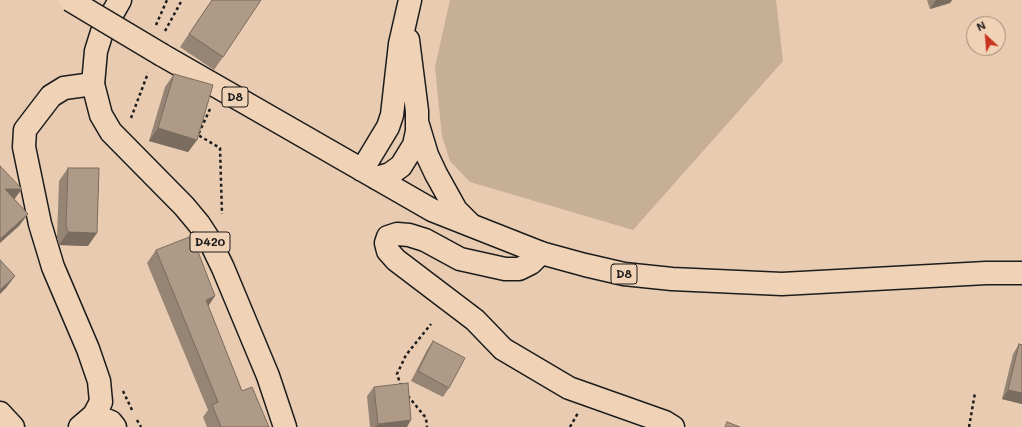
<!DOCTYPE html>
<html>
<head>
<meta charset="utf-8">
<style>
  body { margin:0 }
  #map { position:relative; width:1022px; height:427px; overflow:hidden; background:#e8cbb0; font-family:Mali,sans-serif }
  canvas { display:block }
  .north { position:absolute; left:966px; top:16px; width:40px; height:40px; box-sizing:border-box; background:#f0d2b6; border:1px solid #9b8978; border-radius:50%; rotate:334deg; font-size:11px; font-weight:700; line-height:16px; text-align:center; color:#1c1c1c }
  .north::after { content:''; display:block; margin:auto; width:14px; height:18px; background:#c8321e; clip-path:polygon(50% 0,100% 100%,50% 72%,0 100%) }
</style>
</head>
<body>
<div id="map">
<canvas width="1022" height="427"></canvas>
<div class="north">N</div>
</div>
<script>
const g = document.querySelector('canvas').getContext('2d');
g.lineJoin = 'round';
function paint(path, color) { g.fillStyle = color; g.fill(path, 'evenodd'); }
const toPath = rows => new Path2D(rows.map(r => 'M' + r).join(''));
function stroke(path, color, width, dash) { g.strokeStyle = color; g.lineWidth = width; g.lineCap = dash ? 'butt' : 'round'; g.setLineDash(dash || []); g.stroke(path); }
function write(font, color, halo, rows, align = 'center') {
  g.font = font + ' Mali,sans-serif'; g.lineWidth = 4; g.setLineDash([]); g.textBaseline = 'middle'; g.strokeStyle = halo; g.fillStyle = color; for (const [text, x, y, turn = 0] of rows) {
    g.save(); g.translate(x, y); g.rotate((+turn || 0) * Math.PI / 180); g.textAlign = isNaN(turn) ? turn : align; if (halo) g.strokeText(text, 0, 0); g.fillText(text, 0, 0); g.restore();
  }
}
const green = toPath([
  [450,0,776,0,783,61,633,230,470,182,450,161,442,136,435,67]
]);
const path = toPath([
  [156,25,167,0],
  [165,31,182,0],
  [210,109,198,135,220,148,222,214],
  [131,118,148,73],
  [401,386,397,374,406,355,431,324],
  [123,391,133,412],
  [408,396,426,418,427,427],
  [137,420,141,427],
  [570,427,578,413],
  [969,427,975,393]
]);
const minor = toPath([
  [541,253,531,263,519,269,505,269,460,259,425,240,409,235,397,234,388,237,386,243,388,251,396,260,475,320,503,349,569,388,665,422,673,427],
  [0,413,13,427],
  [94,415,111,422,115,427],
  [80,427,94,415,101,402,99,381,88,349,53,267,40,224,24,147,25,130,51,96,64,88,93,84]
]);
const major = toPath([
  [120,0,102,32,96,51,93,84,101,115,111,132,184,206,199,224,210,241,223,268,268,376,285,427],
  [162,55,432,210,541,253,585,265,624,274,672,279,782,284,986,273,1022,273],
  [418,125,427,155,436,174,456,210,470,224],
  [362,170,388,127,392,115,400,44,410,0],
  [376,178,390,174,401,166,414,145,417,131,417,111,408,40]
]);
const majorBridge = toPath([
  [70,0,162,55]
]);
const wall = toPath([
  [212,0,223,57,214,70,180,47],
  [927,0,952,0,950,3,930,9],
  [174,74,197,140,188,152,149,141,165,87],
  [68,168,88,246,59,245,57,238,59,181],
  [156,250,208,306,242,391,269,427,207,427,203,417,208,410,147,263],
  [433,341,449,388,443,397,411,381,427,350],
  [1019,344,1022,345,1022,404,1002,399,1013,354],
  [374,387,407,427,370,427,367,396]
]);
const shadedWall = toPath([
  [936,0,952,0,950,3,930,9],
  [158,128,197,140,188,152,149,141],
  [5,189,22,189,13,201],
  [28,214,19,226,0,243,0,239],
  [68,232,97,233,88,246,59,245],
  [15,276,6,288,0,294,0,290],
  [215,296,207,308,206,300],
  [1008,390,1022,393,1022,404,1002,399],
  [411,420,407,427,375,427,378,424]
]);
const building = toPath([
  [212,0,261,0,223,57,189,34,212,0],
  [174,74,213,85,197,140,158,128,174,74],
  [0,166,22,189,5,189,28,214,0,239,0,166],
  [68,168,99,168,97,233,68,232,66,225,68,168],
  [192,236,215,296,206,300,242,391,252,387,269,427,221,427,212,405,218,402,156,250,192,236],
  [0,260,15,276,0,290,0,260],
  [433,341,465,358,449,388,418,371,433,341],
  [1019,344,1022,345,1022,393,1008,390,1019,344],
  [408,383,411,420,378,424,374,387,408,383],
  [727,422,740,427,725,427,727,422]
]);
const shields = [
  [235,97,26],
  [210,242,40],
  [624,274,26]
];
const shieldNames = [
  ["D8",235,97],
  ["D420",210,242],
  ["D8",624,274]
];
paint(green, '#c6ae97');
stroke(minor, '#1c1c1c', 25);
stroke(major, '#1c1c1c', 25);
stroke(path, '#1c1c1c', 2.5, [3, 3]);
stroke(minor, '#f0d2b6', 22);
stroke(major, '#f0d2b6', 22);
stroke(majorBridge, '#1c1c1c', 25, []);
stroke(majorBridge, '#f0d2b6', 22);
paint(wall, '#968474');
paint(shadedWall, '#7a6c5e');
paint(building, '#af9a87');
stroke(building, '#7a6c5e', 1);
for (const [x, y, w] of shields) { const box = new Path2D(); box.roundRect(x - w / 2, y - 10, w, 20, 3); g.fillStyle = '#f0d2b6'; g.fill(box); stroke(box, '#1c1c1c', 1); }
write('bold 12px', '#1c1c1c', null, shieldNames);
</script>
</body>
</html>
